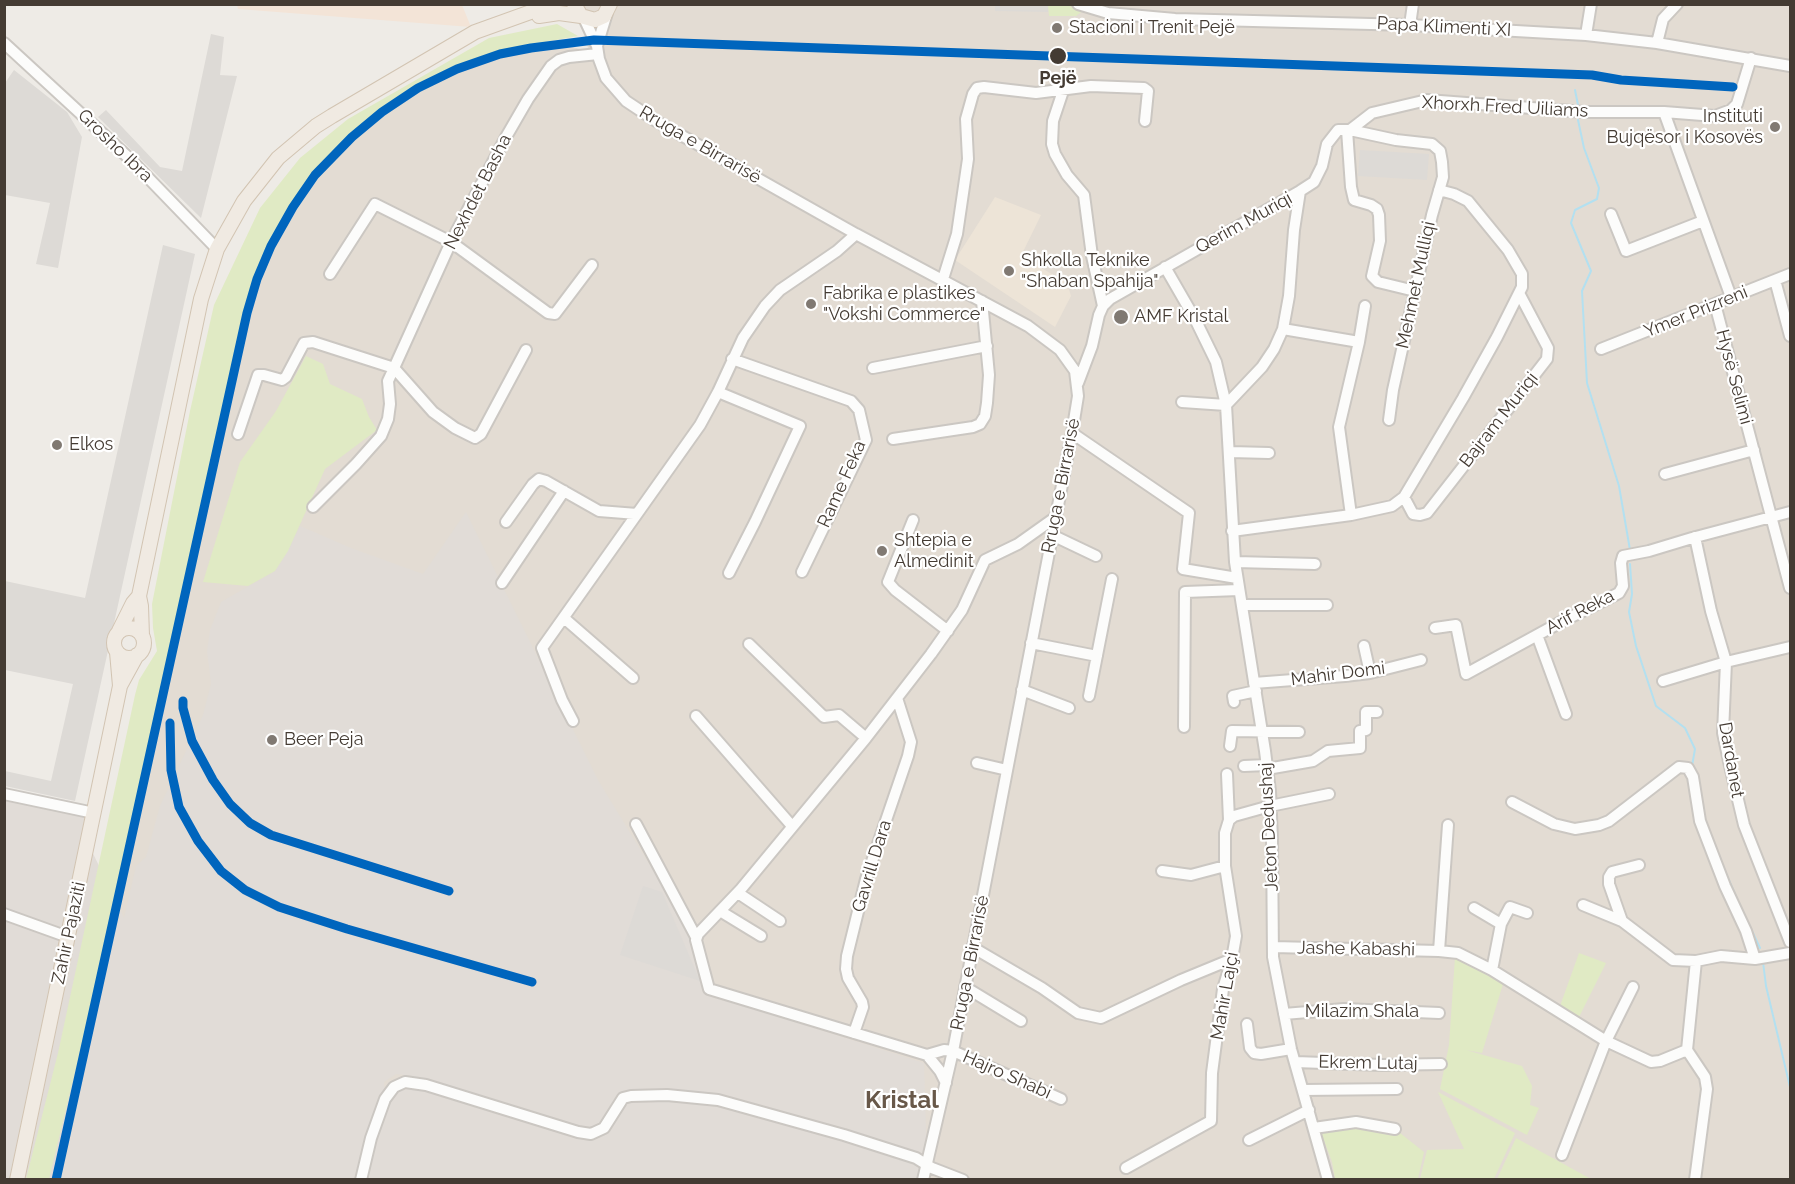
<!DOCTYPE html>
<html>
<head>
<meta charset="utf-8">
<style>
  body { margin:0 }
  #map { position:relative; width:1795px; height:1184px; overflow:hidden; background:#eeebe6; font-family:Raleway,sans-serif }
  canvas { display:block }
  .frame { position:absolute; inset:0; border:6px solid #443b33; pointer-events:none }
</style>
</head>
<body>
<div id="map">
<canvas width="1795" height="1184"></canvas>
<div class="frame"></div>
</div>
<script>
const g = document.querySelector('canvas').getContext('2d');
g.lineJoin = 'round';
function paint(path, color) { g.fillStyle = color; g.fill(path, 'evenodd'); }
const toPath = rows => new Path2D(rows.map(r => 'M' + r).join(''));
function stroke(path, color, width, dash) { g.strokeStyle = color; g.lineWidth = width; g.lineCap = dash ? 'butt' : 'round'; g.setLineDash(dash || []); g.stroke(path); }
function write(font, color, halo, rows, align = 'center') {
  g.font = font + ' Raleway,sans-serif'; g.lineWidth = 4.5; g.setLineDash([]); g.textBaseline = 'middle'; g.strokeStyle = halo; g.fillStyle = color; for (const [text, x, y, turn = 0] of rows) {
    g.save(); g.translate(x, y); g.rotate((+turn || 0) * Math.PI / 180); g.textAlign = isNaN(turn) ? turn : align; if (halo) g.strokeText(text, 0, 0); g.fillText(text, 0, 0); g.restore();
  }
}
const residential = toPath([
  [572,5,1790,5,1790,1179,56,1180,247,313,271,246,293,207,315,175,333,154,382,112,418,88,457,69,500,54,561,44,584,50,588,49,584,26]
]);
const commercial = toPath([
  [237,5,462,5,471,27,238,9]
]);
const industrial = toPath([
  [466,512,598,780,688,928,707,994,924,1063,927,1164,923,1179,5,1180,5,793,94,813,88,843,124,918,136,866,146,857,160,806,203,715,211,684,207,651,210,630,221,602,275,571,300,526,351,548,423,574],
  [396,1074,411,1076,385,1096,384,1082]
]);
const education = toPath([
  [995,197,1041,215,1021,256,1067,283,1071,296,1055,327,955,260]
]);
const green = toPath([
  [1048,5,1069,5,1084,10,1076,16,1049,16],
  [557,24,578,36,502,50,439,74,404,94,352,132,315,170,268,244,246,302,85,1031,49,1179,26,1179,58,1053,135,695,139,680,157,651,153,628,152,604,190,411,214,305,260,208,300,158,348,119,489,38],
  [306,356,323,364,330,384,362,399,369,417,377,430,325,469,288,551,275,571,248,586,203,582,240,462,276,411],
  [1579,953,1606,963,1578,1019,1560,1006],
  [1455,957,1503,984,1482,1053,1466,1050,1522,1066,1532,1086,1530,1105,1539,1108,1527,1135,1440,1089,1449,1045],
  [1438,1092,1515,1133,1494,1179,1420,1179,1427,1150,1464,1149],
  [1340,1126,1395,1129,1424,1152,1418,1179,1335,1179,1332,1162,1319,1127],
  [1516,1138,1591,1179,1497,1179]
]);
const parking = toPath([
  [995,5,1048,5,1048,12,995,11],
  [211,34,224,37,220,75,237,76,201,218,98,117,106,110,160,167,182,171],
  [14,70,67,112,82,137,58,268,36,264,50,203,5,195,5,83],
  [1360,150,1429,154,1427,180,1358,176],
  [163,245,195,254,75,801,5,786,5,771,51,781,73,684,5,670,5,581,85,598],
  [643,886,662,892,700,981,620,955]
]);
const stream = toPath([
  [1575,90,1578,105],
  [1578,120,1584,148,1599,188,1597,199,1575,210,1571,223,1591,271,1582,291,1587,383,1619,486,1630,550],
  [1630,564,1632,594,1629,612,1636,646,1656,706,1685,728,1695,749,1692,766],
  [1724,869,1748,924],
  [1751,929,1760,948],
  [1763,962,1766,986,1790,1087]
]);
const minor = toPath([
  [1078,4,1108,13,1175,19,1410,25,1586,35,1657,43,1790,66],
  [584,18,597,46,599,59,606,78,626,101,656,121,856,234,1028,326,1060,350,1075,371,1078,396,1072,433,953,1051,923,1180],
  [1410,25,1413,4],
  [1586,35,1591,4],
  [4,43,130,159,217,249],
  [1657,43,1663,19,1677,4],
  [597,46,607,13],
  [1063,91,1053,121,1052,144,1055,154,1067,175,1084,195,1092,256,1103,306],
  [1664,112,1731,297],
  [1347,130,1351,187,1354,200,1371,205,1377,209,1379,215,1380,241,1372,276,1378,282,1415,291],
  [1350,130,1372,113,1427,100,1584,112,1664,112,1715,116,1731,110,1737,104,1751,58],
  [1611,214,1626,251,1703,221],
  [1165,267,1195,319,1216,362,1226,405,1235,562,1265,751,1270,791,1272,839,1273,957,1291,1049,1328,1180],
  [330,274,375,204,451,242,548,313,555,314,592,265],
  [943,279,957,234,968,159,966,119,973,94,977,88,984,87,1036,93,1091,86,1144,88,1148,91,1145,121],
  [1775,280,1790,336],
  [1715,304,1790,588],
  [1283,329,1359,342,1365,306],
  [1601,349,1790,274],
  [732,359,851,401,859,410,866,440,802,572],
  [394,368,433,412,455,428,475,438,481,434,526,350],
  [873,368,987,346],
  [1078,383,1092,346,1099,315,1103,306,1110,299,1300,191,1314,182,1322,166,1327,144,1338,130,1350,130,1396,140,1432,144,1440,151,1442,162,1443,177,1432,215,1393,390,1389,420],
  [718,392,800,426,755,522,729,573],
  [1182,402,1226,405,1262,367,1274,349,1283,329,1289,296,1294,230,1300,191],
  [1072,433,1189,513,1183,569,1237,578],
  [238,434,258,375,264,375,282,380,286,377,304,343,313,342,394,368],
  [893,439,973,427,980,424,985,416,987,403,989,375,982,301],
  [1230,452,1269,453],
  [1665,474,1754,450],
  [1404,497,1413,514,1420,515,1427,513,1547,359,1548,348,1519,293],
  [313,507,356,464,381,436,388,419,390,404,388,381,394,368,451,242,506,137,528,99,551,66,559,60,569,57,598,54],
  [1351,515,1339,427,1359,342],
  [1056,517,1018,544,985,560,962,610,931,654,866,738,741,889,698,934,696,940,709,989,927,1055,944,1050,953,1051,1061,1099],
  [913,520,888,582,895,590,948,631],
  [506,522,533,484,539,479,546,481,599,511,637,514],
  [1232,531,1351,515,1392,506,1404,497,1463,398,1497,337,1522,287,1522,274,1508,250,1468,201,1454,194,1439,190],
  [1052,535,1096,556],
  [1695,537,1711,611,1726,662,1723,733,1730,766,1744,825,1790,942],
  [1235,562,1315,564],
  [502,583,564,491],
  [1242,605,1327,605],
  [564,618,633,678],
  [1435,628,1456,625,1466,674,1561,622,1619,593,1623,586,1621,563,1623,556,1649,551,1692,538,1790,512],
  [1537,635,1566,714],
  [1031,643,1097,656],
  [749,644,824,717,839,715,866,738],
  [1364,646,1370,673],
  [1663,681,1726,662,1790,647],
  [1254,683,1345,676,1370,673,1421,660],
  [1022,690,1069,708],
  [1089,696,1112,579],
  [1234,702,1233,696,1256,691],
  [696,716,792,826],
  [573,721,562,700,542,648,700,425,718,392,743,338,765,306,780,290,837,251,856,234],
  [1184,727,1185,592,1239,590],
  [1230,746,1232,731,1299,732],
  [977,763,1007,770],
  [1244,766,1267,765],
  [1267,769,1313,761,1328,751,1360,748,1360,731,1366,730,1366,712,1377,712],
  [1227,774,1229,820],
  [4,794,94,813],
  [1512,802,1554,824,1575,829,1599,825,1609,821,1679,767,1688,768,1693,777,1700,821,1725,886,1746,931,1755,959],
  [636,824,696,937],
  [1162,871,1191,875,1225,866],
  [738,893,780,921],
  [1583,905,1622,921,1673,960,1696,961,1721,956,1755,959,1790,953],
  [1474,908,1501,924],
  [720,911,761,936],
  [4,914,68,937],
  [1622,921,1609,884,1609,877,1612,872,1639,865],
  [972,947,1042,988,1078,1013,1101,1018,1181,980,1232,959],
  [1273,947,1439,951,1448,825],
  [1439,951,1458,953,1492,970,1606,1041,1562,1155],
  [1492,970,1501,924,1510,907,1527,913],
  [965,987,1021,1021],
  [1633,987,1606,1041,1651,1062,1660,1061,1687,1050],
  [1284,1014,1344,1009,1439,1013],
  [1247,1024,1250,1048,1254,1053,1261,1054,1291,1049],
  [854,1033,863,1007,862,1002,848,978,846,969,847,956,866,879,908,756,911,742,897,698],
  [927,1055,940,1071,946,1083],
  [1295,1062,1382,1065,1441,1064],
  [1303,1090,1397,1089],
  [1314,1128,1356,1122,1395,1129],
  [1249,1140,1309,1110],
  [1126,1168,1211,1121,1212,1073,1223,989,1232,959,1236,936,1225,866,1225,833,1229,820,1234,816,1270,806,1329,794],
  [361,1180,371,1138,385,1099,394,1087,405,1082,426,1085,578,1132,591,1134,604,1128,623,1098,631,1096,667,1095,718,1100,844,1135,916,1158,932,1168,963,1180],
  [1695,1180,1707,1089,1705,1077,1687,1050,1696,961]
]);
const major = toPath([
  [574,4,581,16,595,20,604,16,610,4],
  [539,16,559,13,581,16],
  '114 643a15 15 0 1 1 30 0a15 15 0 1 1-30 0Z',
  [119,631,133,603,139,596],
  [142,636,141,606,139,596,201,299,217,249,244,201,278,158,316,126,332,116,475,32,553,4],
  [117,652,120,686],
  [17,1180,120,686,137,655]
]);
const rail1 = toPath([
  [183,701,183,708,192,741,213,780,230,804,250,823,271,835,449,891],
  [170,723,171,770,179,807,198,841,221,871,245,890,279,907,347,929,532,982],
  [56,1180,247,313,257,279,271,246,293,207,315,175,352,137,382,112,418,88,457,69,500,54,531,48,594,40,1592,75,1621,80,1733,87]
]);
const markers = [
  [1057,28,6,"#807972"],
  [1058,56,9,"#443b33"],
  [1775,127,6,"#807972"],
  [1009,271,6,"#807972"],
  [811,304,6,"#807972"],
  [1121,317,8,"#807972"],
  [57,445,6,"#807972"],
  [882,551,6,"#807972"],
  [272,740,6,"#807972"]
];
const streetNames = [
  ["Papa Klimenti XI",1444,27,3],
  ["Xhorxh Fred Uiliams",1505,107,3],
  ["Rruga e Birrarisë",700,145,30],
  ["Grosho Ibra",115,146,44],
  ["Nexhdet Basha",478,192,-63],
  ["Qerim Muriqi",1244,223,-29],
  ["Mehmet Mulliqi",1416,285,-78],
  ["Ymer Prizreni",1696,312,-22],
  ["Hysë Selimi",1734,377,75],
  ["Bajram Muriqi",1499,420,-52],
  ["Rame Feka",842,484,-66],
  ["Rruga e Birrarisë",1061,486,-79],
  ["Arif Reka",1580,612,-28],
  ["Mahir Domi",1338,674,-7],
  ["Dardanet",1731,760,80],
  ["Jeton Dedushaj",1269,827,-93],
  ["Gavrill Dara",872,866,-73],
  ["Zahir Pajaziti",69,933,-78],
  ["Jashe Kabashi",1356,949,1],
  ["Rruga e Birrarisë",970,963,-79],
  ["Mahir Lajçi",1225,996,-80],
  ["Milazim Shala",1362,1012],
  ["Ekrem Lutaj",1368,1063,1],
  ["Hajro Shabi",1007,1075,24]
];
const poiNames = [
  ["Stacioni i Trenit Pejë",1069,28],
  ["Instituti",1763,117,"right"],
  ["Bujqësor i Kosovës",1763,138,"right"],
  ["Shkolla Teknike",1021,261],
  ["\"Shaban Spahija\"",1021,282],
  ["Fabrika e plastikes",823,294],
  ["\"Vokshi Commerce\"",823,315],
  ["AMF Kristal",1134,317],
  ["Elkos",69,445],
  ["Shtepia e",894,541],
  ["Almedinit",894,562],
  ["Beer Peja",284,740]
];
const stopNames = [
  ["Pejë",1058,79]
];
const districtNames = [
  ["Kristal",902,1101]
];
paint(residential, '#e3dcd3');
paint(commercial, '#f3e4d7');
paint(industrial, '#e1dcd7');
paint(education, '#ede4d7');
paint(green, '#e0eac4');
paint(parking, '#dddad6');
stroke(stream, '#b3e0f0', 2);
stroke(minor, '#cbc7c2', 14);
stroke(major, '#d2c4b2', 16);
stroke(minor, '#fcfcfb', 10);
stroke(major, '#f0eae2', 14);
stroke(rail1, '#0065bd', 9);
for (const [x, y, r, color] of markers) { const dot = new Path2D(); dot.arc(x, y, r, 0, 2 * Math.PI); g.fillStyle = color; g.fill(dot); stroke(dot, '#fff', 2); }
write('18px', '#443b33', '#fff', streetNames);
write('18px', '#443b33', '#fff', poiNames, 'left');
write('bold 18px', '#443b33', '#fff', stopNames);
write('bold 24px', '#685849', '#fff', districtNames);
</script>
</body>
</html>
